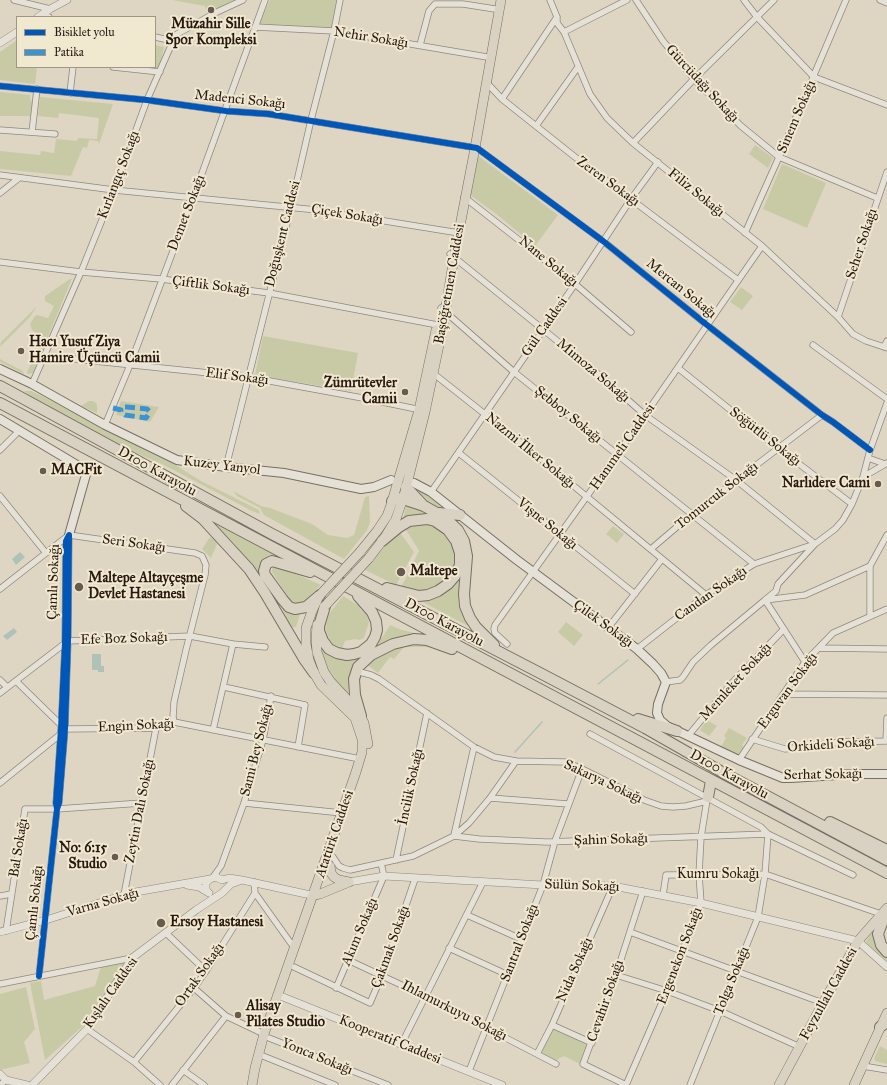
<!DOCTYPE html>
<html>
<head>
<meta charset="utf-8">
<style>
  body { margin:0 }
  #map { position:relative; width:887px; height:1085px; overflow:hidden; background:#ded6c2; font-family:"IM FELL Great Primer",serif }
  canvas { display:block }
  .legend { position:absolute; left:16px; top:16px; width:140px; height:52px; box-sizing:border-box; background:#f1e8d0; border:1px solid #a19584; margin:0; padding:5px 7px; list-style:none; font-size:12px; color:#281811 }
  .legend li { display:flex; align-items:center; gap:8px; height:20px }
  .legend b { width:20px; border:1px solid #a19584 }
</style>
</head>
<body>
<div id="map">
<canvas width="887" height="1085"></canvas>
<ul class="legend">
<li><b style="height:5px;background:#0057b8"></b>Bisiklet yolu</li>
<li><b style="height:5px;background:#3c93d3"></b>Patika</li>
</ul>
</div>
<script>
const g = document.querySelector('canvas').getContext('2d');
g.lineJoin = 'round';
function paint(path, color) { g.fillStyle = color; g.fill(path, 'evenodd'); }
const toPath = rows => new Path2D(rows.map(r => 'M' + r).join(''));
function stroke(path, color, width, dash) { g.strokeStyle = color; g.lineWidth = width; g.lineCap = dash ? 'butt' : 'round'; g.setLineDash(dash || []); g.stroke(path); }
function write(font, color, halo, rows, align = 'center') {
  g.font = font + ' "IM FELL Great Primer",serif'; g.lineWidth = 4; g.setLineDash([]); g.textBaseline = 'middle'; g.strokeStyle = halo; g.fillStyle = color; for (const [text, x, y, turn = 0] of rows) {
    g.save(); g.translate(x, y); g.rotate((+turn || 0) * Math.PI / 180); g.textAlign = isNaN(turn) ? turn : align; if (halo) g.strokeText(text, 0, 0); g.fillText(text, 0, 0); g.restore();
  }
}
const green = toPath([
  [172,0,236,0,207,14,205,6],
  [270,0,338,0,335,31,256,27],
  [17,40,17,67,37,67,35,84,0,80,0,52],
  [155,45,164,47,159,69,149,67,155,67],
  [0,92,30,95,30,100,33,101,32,116,0,116],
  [40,97,113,104,99,144,98,141,89,140,87,148,83,147,71,176,0,169,0,151,40,155,41,151,54,153,56,139,77,141,78,138,97,139,99,118,59,113,58,118,38,116],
  [755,145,773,158,768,168,749,154],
  [477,155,558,215,535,246,495,213,470,195],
  [782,164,826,183,807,228,763,209],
  [70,279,72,279,71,281,33,373,27,374,27,372,40,346,42,337,32,330,30,324,35,316,37,315,48,318,54,306,45,301,45,296],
  [741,287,753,296,742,310,730,302],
  [37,306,30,317,0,347,1,342],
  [263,336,358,353,351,391,255,375],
  [0,359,23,371,24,374,0,362],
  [24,391,31,391,42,396,159,457,177,464,177,466,201,481,259,510,260,514,252,511,164,465,120,446,35,400],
  [89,401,93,401,97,404,97,413,81,406],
  [121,401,159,407,150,422,116,415],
  [415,486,447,511,437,509,419,499,412,491],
  [233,491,261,506,270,508,312,524,328,535,347,538,354,535,365,497,369,496,370,522,367,530,344,559,264,515,260,508,237,496],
  [406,505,421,510,438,518,403,520],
  [206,516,277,555,269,555,262,564,263,578,230,539],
  [426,524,436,527,444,533,450,540,454,549,455,560,454,568,447,578,441,584,425,592,413,591,401,587,408,574,412,575,415,570,425,574,426,570,413,563,419,551,405,528,415,525],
  [613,526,624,534,617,543,606,534],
  [399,531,414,552,396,585,363,569],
  [210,537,216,541,217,544,211,558,202,549],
  [278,566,321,585,301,604,296,605,291,602,272,572,272,568],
  [460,575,458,598,459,607,468,626,419,600],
  [343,596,361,607,360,609,366,614,369,622,364,638,359,640,355,639,345,641,342,649,335,646,330,641,325,628,325,619],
  [282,608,289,612,300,614,296,627,291,627],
  [566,622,583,635,574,646,558,632],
  [390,625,402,630,419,634,404,636,375,649],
  [320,639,324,646,365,654,356,661,358,664,350,680,348,693,331,677,322,656],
  [404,642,432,644,431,647,404,647,394,659,390,657,378,673,366,664,384,651],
  [707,720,717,726,709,736,700,730],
  [729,728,747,738,742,745,744,747,738,756,721,747,726,738,724,736],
  [879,920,887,956,887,964,879,958,866,942],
  [127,961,85,1024,45,1060,30,983,41,981,44,1000,95,986,101,967],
  [26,987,35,1029,24,1042,30,1063,0,1070,0,994],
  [553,1028,587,1045,580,1064,564,1056,558,1059,557,1062,540,1054],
  [880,1046,887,1050,887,1064,875,1061,874,1058]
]);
const water = toPath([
  [20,552,25,557,16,565,12,559],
  [14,628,17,632,7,640,3,636],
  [92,654,101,654,101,666,104,666,104,672,98,672,98,670,92,670]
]);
const stream = toPath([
  [598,684,628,660],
  [515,752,542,722]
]);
const minor = toPath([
  [14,0,50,9],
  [550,0,557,17,557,23,564,32,590,94,607,118,633,143,762,246,838,317,853,334,866,341,887,348],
  [636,0,663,41,694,79,741,126,779,157,877,198],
  [744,0,757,17,814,77,887,105],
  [880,0,887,3],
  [41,15,49,17],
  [255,27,334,31,487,57],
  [564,32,627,0],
  [155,37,173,41],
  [420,45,429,11,435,4,463,4,495,9],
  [113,67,160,72],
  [486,82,502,99,575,157,738,280],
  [0,86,147,100,226,111,269,114,477,148,603,241,707,325,822,415,833,422,870,450],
  [70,93,73,67],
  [502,99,557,17],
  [536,126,578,67],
  [0,130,55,134],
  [32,132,37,89],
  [633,143,694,79,774,0],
  [0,175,114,190,317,210,459,233],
  [0,193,19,178],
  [464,197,575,284,631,332],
  [745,233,779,157,846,0],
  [450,254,603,378,645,415,736,480,815,544,778,584,776,591,765,600,805,662],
  [0,262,81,272,161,279,269,293,443,326],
  [441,308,514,372,754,564],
  [838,317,887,172],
  [813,345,887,399],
  [884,347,887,341],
  [46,356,248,377,368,399,421,410],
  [678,368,778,448,852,504],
  [434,374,524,445,706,595],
  [32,384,81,272,114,190,147,100,173,41,177,34,217,12,243,0],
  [105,425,130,365,193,198,265,0],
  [0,450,20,430],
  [459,453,635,594],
  [868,458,885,464],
  [226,467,291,207,311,120,334,31,340,0],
  [863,477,887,463],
  [431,492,575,284,631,199,658,162],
  [0,496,46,553],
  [651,549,692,514,822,415],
  [870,566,870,615],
  [0,589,69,535,195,553,202,556,206,565,205,575,186,650,174,702,173,717,174,722],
  [608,628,662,559],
  [507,644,495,633,494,629,495,625,645,415,762,246],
  [819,648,887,649],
  [637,649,706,595,735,576,754,564,815,544,835,529,843,520,852,504,863,477,870,450,887,403],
  [356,671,371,675,379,679,474,747,494,757,516,761,566,762,582,769,644,800,661,806,673,807,686,806,707,801],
  [0,680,7,687],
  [16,681,62,726],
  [666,682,680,680,683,677,693,662,711,645,765,600,805,595,870,566,887,535],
  [224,687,305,705,298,747],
  [0,693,68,641,190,636,233,644,265,647],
  [784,694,887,695],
  [65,729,156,728,174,722,360,759],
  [213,730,233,644],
  [590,734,761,827,768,834,765,874,758,917,690,1085],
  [688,736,732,683,784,629],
  [752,739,785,749,842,742,887,741],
  [886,741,887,718],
  [739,760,805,662,833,633,887,609],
  [0,783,62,733],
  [490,798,568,804],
  [244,803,342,813],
  [454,835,474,747],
  [454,836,479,839,546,842,768,834,853,875],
  [333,857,339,866,343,868,350,870,413,856,454,836,469,823,490,798,516,761],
  [396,860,427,713],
  [213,877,221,866,244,803,263,740,271,696],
  [255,893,295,949],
  [124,895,156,728],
  [663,895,666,875,765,874,881,914],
  [0,896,11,894],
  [467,915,521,939],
  [6,931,25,809,57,809,142,803],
  [630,932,823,1003],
  [166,933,206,971],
  [449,948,508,975],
  [348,960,425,996,556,1064],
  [294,967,370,1003,382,975,415,879],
  [616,975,667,991,720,1011,800,1047],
  [39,976,57,809,59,803,65,729,68,641,69,535,66,541,65,643,61,729,56,803,57,809],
  [0,984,132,958],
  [194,988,226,1016,264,1034],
  [336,988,384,876,381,863],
  [552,1025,592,1043],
  [87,1029,134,1062,160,1085],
  [269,1038,388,1085],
  [401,1045,483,882],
  [537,1054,552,1025,613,886],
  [263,1056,335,1085],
  [134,1062,194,988,206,971,255,893,254,882],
  [863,1066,887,1070],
  [183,1070,204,1085],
  [469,1071,543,885,555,841,582,769],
  [0,1085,6,1080],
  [172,1085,226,1016],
  [626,1085,667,991,701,903,699,874,701,837,707,800],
  [626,1085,583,1064,616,975,643,891]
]);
const tertiary = toPath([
  [38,17,50,9,67,0],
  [0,43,17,32],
  [349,882,384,876,543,885,613,886,701,903,858,941,887,967],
  [187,885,199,887,209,893],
  [207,891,206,889,206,883,210,879,216,877,222,880,229,878,242,880,306,894,314,895],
  [0,932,46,920,130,893,210,879],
  [278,995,502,1085],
  [0,1074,6,1080,27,1085],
  [32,1085,87,1029,132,958,196,910,222,893,231,884,242,880]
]);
const secondary = toPath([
  [0,369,32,384,105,425,177,460,226,467,284,473,361,489,374,487,391,480],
  [0,419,87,471,69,535],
  [414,483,431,492,517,560,637,649,653,664,661,673,666,682,658,704,657,713,660,720,667,726,739,760,783,778,791,778,853,774,887,774]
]);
const primary = toPath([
  [360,552,377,531,387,516,391,505,419,410,436,330],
  [369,558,385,537,396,519,405,492,425,412,443,326,454,257,475,148,501,0],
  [317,625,316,639,317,652,324,672,330,681,358,711,364,723,368,744],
  [330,866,331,873,334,877,339,880,349,882],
  [314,895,320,894,349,882],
  [252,1085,255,1068,264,1034,356,772,362,752,362,739,355,718,321,685,314,673,309,660,306,644,306,628,312,611,318,598],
  [779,1085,823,1003,858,941,887,908],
  [854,1085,887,1013]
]);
const trunk = toPath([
  [0,386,272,534,540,673,645,728,722,772,887,860],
  [0,403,887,873],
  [406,487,422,504],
  [392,501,396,498,403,499,424,506,444,517,458,530,464,541,467,556,464,594,465,606,470,618,476,627,494,645],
  [186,506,203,519,249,569,265,593,304,659,314,673],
  [439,513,460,515],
  [382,541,399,527,409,521,427,519,435,521,448,530,456,541,460,553,460,565,455,576,448,584,438,591,428,595,419,596,387,588],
  [310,572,272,561,266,564,264,571,265,575,283,600,289,607,295,609,306,607,320,595],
  [325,606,319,626,319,631,323,641,329,649,337,653,347,655,354,654,361,652,371,644,375,637,377,630,376,621,372,612,358,596],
  [361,716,355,695,354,679,358,667,371,655,393,644,414,639,427,640,452,649],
  [638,719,677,731],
  [708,797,711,781],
  [830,822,887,850],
  [887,915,882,923,878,934,881,945,887,952],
  [880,1027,887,1022]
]);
const primaryBridge = toPath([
  [320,595,360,552],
  [325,606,369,558]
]);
const quiet = toPath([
  [441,305,446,306],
  [113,408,121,410,121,412,125,415,146,418,150,412,147,409,127,407,124,407,121,410]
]);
const cycleway = toPath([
  [0,86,147,100,226,111,269,114,477,148,603,241,707,325,822,415,833,422,870,450],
  [39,976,57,809,59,803,65,729,68,641,69,535,66,541,65,643,61,729,56,803,57,809]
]);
const markers = [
  [211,10,4,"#685a4f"],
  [21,351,4,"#685a4f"],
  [405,392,4,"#685a4f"],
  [43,471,4,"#685a4f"],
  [878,484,4,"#685a4f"],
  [401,572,5,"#685a4f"],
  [79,587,5,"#685a4f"],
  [115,857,4,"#685a4f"],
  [161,923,5,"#685a4f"],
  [238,1015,4,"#685a4f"]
];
const poiNames = [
  ["Müzahir Sille",211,25,"center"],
  ["Spor Kompleksi",211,41,"center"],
  ["Hacı Yusuf Ziya",29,343],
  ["Hamire Üçüncü Camii",29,359],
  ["Zümrütevler",397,384,"right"],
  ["Camii",397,400,"right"],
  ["MACFit",51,471],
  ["Narlıdere Cami",870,484,"right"],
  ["Maltepe",410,572],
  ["Maltepe Altayçeşme",88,579],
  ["Devlet Hastanesi",88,595],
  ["No: 6:15",107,849,"right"],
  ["Studio",107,865,"right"],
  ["Ersoy Hastanesi",170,923],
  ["Alisay",246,1007],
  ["Pilates Studio",246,1023]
];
const streetNames = [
  ["Nehir Sokağı",371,38,9],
  ["Gürcüdağı Sokağı",702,84,47],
  ["Madenci Sokağı",240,100,6],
  ["Sinem Sokağı",797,117,-67],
  ["Kırlangıç Sokağı",119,175,-69],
  ["Zeren Sokağı",608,182,36],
  ["Filiz Sokağı",696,193,39],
  ["Demet Sokağı",187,213,-69],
  ["Çiçek Sokağı",347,215,9],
  ["Doğuşkent Caddesi",283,234,-76],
  ["Seher Sokağı",862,244,-72],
  ["Nane Sokağı",548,262,39],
  ["Başöğretmen Caddesi",450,284,-80],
  ["Çiftlik Sokağı",211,286,7],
  ["Mercan Sokağı",681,289,39],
  ["Gül Caddesi",545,327,-55],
  ["Mimoza Sokağı",593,371,40],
  ["Elif Sokağı",237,377,7],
  ["Şebboy Sokağı",568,415,39],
  ["Söğütlü Sokağı",765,437,38],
  ["Hanımeli Caddesi",623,447,-55],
  ["Nazmi İlker Sokağı",530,451,39],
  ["Kuzey Yanyol",222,466,7],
  ["D100 Karayolu",157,472,29],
  ["Tomurcuk Sokağı",717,496,-38],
  ["Vişne Sokağı",547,524,39],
  ["Seri Sokağı",134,544,8],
  ["Çamlı Sokağı",54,582,-88],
  ["Candan Sokağı",711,594,-35],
  ["D100 Karayolu",444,623,28],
  ["Çilek Sokağı",603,624,36],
  ["Efe Boz Sokağı",124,639,-2],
  ["Memleket Sokağı",736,682,-48],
  ["Erguvan Sokağı",788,691,-54],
  ["Engin Sokağı",136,726,-3],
  ["Orkideli Sokağı",831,745,-4],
  ["Sami Bey Sokağı",257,750,-76],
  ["D100 Karayolu",729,775,29],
  ["Serhat Sokağı",823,775,-1],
  ["Sakarya Sokağı",603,782,25],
  ["İncilik Sokağı",411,787,-78],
  ["Zeytin Dalı Sokağı",140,811,-79],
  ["Atatürk Caddesi",335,834,-71],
  ["Şahin Sokağı",611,840,-2],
  ["Bal Sokağı",19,848,-81],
  ["Kumru Sokağı",718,875],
  ["Sülün Sokağı",582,886,2],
  ["Çamlı Sokağı",35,903,-84],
  ["Varna Sokağı",103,903,-16],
  ["Akım Sokağı",360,932,-67],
  ["Santral Sokağı",520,943,-69],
  ["Çakmak Sokağı",391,947,-70],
  ["Ergenekon Sokağı",680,956,-69],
  ["Nida Sokağı",575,970,-66],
  ["Ortak Sokağı",200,975,-55],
  ["Tolga Sokağı",732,981,-68],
  ["Kışlalı Caddesi",111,993,-55],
  ["Feyzullah Caddesi",829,994,-61],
  ["Cevahir Sokağı",606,1001,-71],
  ["Ihlamurkuyu Sokağı",454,1011,27],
  ["Kooperatif Caddesi",390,1040,22],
  ["Yonca Sokağı",317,1057,22]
];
paint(green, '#c8caa6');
paint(water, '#aec2b8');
stroke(stream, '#aec2b8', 1.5);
stroke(minor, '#8f887d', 7);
stroke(tertiary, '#8f887d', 8);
stroke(secondary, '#766f64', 10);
stroke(primary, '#766f64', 10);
stroke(trunk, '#766f64', 12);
stroke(minor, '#e5e1d7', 5.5);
stroke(tertiary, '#e5e1d7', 7);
stroke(secondary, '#e5e1d7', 8);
stroke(primary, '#d9d1c2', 9);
stroke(trunk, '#d9d1c2', 10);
stroke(primaryBridge, '#766f64', 10, []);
stroke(primaryBridge, '#d9d1c2', 9);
stroke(quiet, '#3c93d3', 5, [10, 5]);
stroke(cycleway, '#0057b8', 6);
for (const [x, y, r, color] of markers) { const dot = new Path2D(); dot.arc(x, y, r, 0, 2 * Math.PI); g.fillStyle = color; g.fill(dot); stroke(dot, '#f1e8d0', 1.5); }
write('bold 14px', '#281811', '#f1e8d0', poiNames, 'left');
write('14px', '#281811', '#f1e8d0', streetNames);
</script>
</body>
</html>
